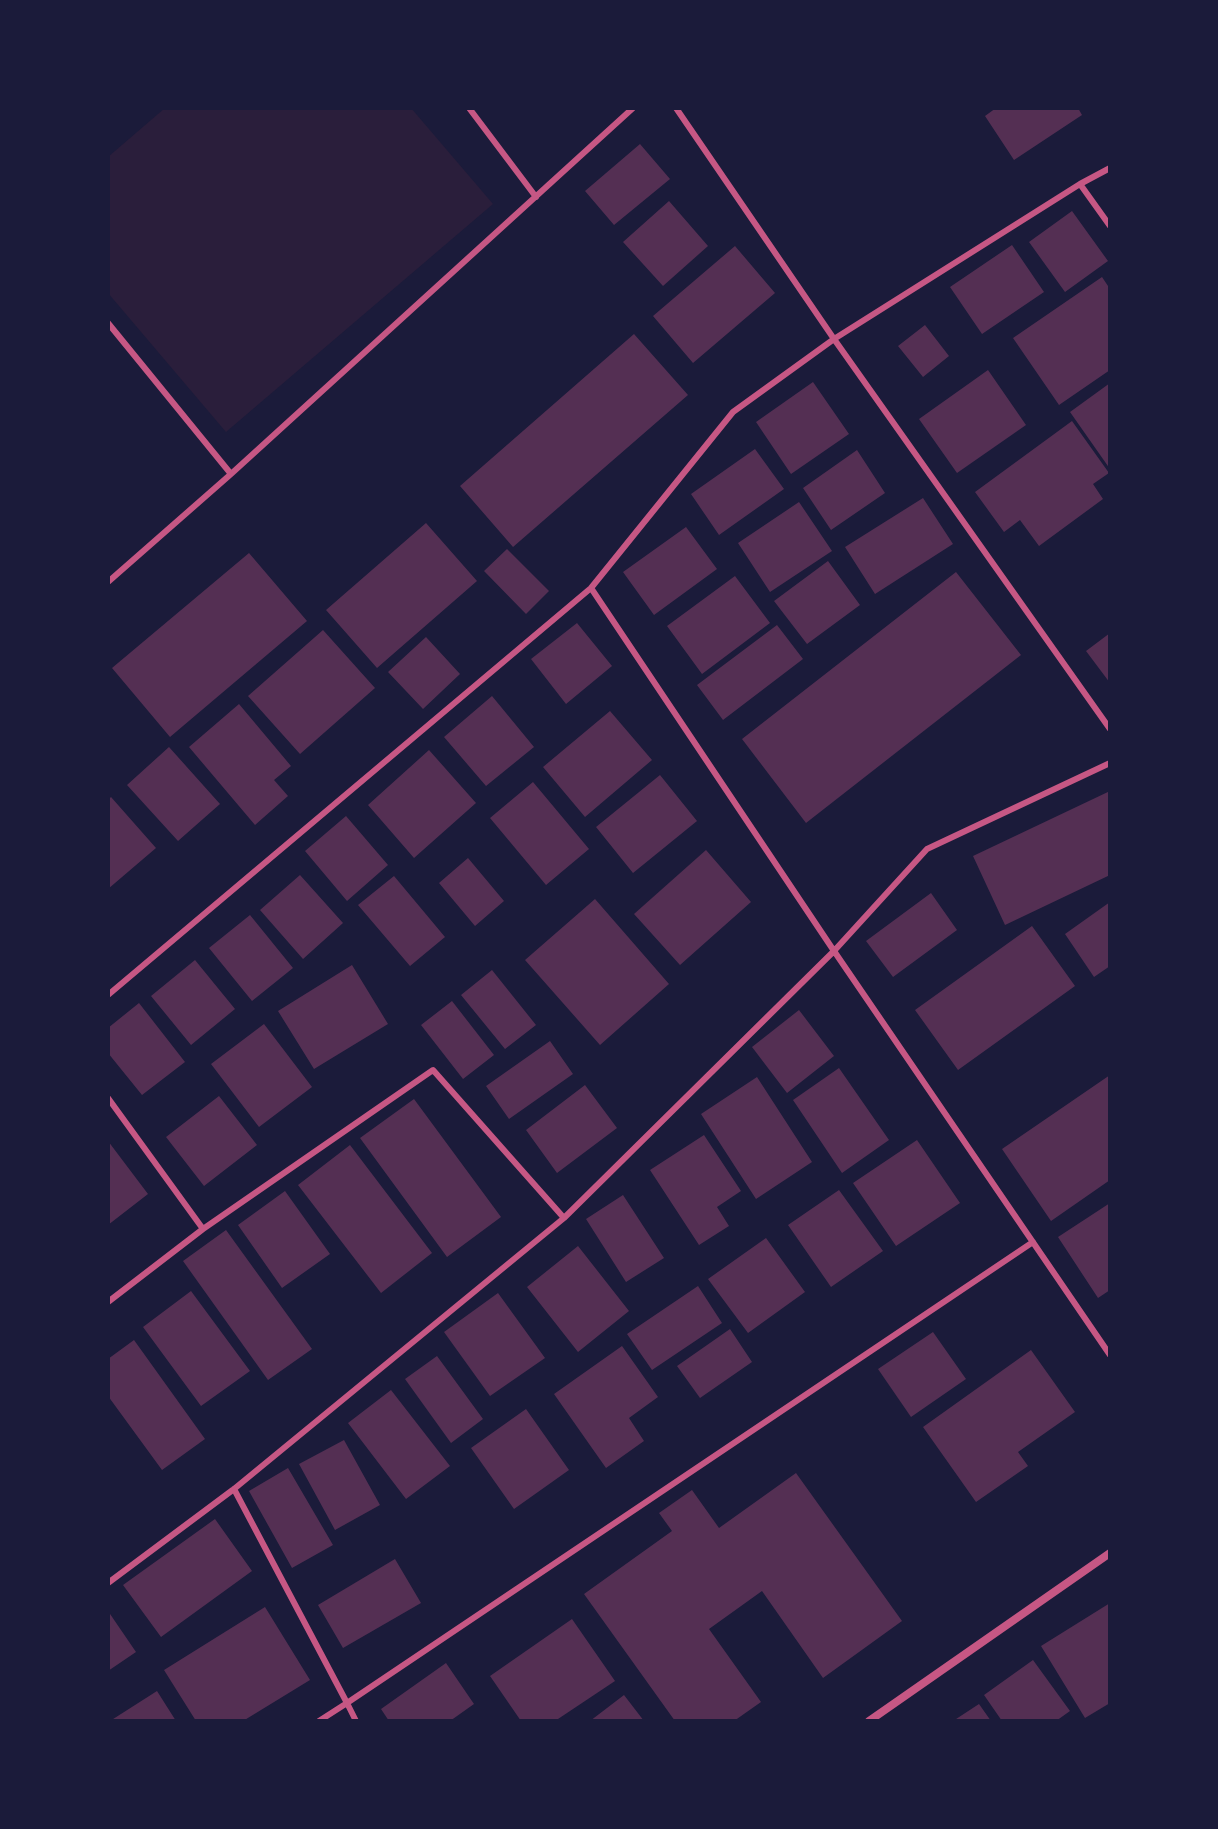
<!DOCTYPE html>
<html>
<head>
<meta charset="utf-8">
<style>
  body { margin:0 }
  #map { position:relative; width:1218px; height:1829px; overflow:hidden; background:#1b1b3a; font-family:"Open Sans",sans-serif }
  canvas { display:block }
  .frame { position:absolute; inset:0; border:110px solid #1b1b3a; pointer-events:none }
</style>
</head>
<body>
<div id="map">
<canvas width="1218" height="1829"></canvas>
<div class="frame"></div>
</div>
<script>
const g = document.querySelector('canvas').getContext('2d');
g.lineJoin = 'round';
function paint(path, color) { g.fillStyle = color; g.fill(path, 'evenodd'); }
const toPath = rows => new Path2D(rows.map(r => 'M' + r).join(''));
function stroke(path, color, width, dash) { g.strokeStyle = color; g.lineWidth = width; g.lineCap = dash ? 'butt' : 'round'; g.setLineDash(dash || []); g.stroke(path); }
const green = toPath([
  [165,108,411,108,493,204,226,432,108,293,108,157]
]);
const building = toPath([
  [996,108,1078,108,1082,115,1014,160,985,116],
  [640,144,670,179,614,225,585,191],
  [669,201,708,246,663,286,623,242],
  [1072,211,1108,261,1065,292,1029,242],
  [1012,245,1044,292,982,334,950,287],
  [735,246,775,293,693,363,653,316],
  [1102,277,1110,289,1110,370,1059,405,1013,338],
  [925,325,949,356,923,377,898,346],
  [634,334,688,395,513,547,460,486],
  [988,370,1026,425,957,473,919,419],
  [813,382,849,434,791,474,756,422],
  [1110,383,1110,469,1070,412],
  [1072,421,1109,473,1093,484,1103,499,1039,546,1020,520,1004,532,975,492],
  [755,449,784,489,719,535,691,494],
  [857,450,885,493,831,530,803,488],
  [923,498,953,544,875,594,845,547],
  [799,502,832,551,770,592,738,543],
  [426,523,477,581,377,668,326,610],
  [686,527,717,569,654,615,623,572],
  [507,549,549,591,526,614,484,571],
  [249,553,307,621,170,737,112,668],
  [828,561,860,605,807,644,774,601],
  [956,572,1021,655,806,823,742,739],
  [735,576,770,623,702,674,667,626],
  [577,623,612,666,566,704,531,659],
  [777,625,803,659,723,720,697,685],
  [323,630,375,688,300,754,248,696],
  [1110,633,1110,683,1086,651],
  [426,637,460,674,423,709,388,672],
  [492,696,534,747,486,786,444,737],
  [239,704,291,766,274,780,288,796,255,825,189,747],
  [610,711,652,760,585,817,543,767],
  [169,747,220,804,178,841,127,785],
  [429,750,476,803,414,858,368,805],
  [660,775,697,821,633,873,596,827],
  [533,782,589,849,546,885,490,818],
  [1110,791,1110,875,1005,925,973,856],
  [111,797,156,848,108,889,108,800],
  [346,816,388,865,347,901,305,851],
  [706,850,751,902,680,965,634,914],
  [468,858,504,901,475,926,439,883],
  [300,875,343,923,303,959,260,910],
  [394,876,445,937,410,966,358,905],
  [931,893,957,930,893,977,866,941],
  [595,899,669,984,600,1045,525,960],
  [1110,902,1110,966,1094,977,1065,934],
  [250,915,293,968,252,1001,209,948],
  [1032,926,1075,986,958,1070,915,1010],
  [195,960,235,1009,191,1045,151,996],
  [352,965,388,1024,314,1069,278,1011],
  [492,970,536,1025,505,1049,461,995],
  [452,1001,494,1055,463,1079,421,1025],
  [139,1003,185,1062,142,1095,108,1053,108,1028],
  [799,1010,834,1056,787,1093,752,1047],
  [264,1024,312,1087,259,1127,211,1064],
  [550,1041,573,1074,509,1119,486,1086],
  [839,1068,889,1140,842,1173,793,1100],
  [1110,1075,1110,1180,1051,1221,1002,1149],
  [757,1077,812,1162,756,1199,701,1114],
  [585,1085,617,1128,557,1173,526,1130],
  [219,1096,257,1145,204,1186,166,1137],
  [414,1099,501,1217,447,1257,360,1138],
  [704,1135,741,1191,717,1207,729,1226,699,1245,650,1170],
  [917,1140,960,1203,896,1246,853,1183],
  [108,1141,148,1194,108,1225],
  [350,1145,432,1253,381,1293,298,1185],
  [839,1190,883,1251,831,1287,788,1225],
  [285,1191,330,1254,282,1288,238,1225],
  [623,1195,664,1258,626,1282,586,1219],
  [1110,1203,1110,1290,1098,1298,1058,1237],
  [226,1230,312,1349,268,1380,183,1261],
  [766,1238,805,1292,748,1333,708,1279],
  [578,1246,629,1311,578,1352,527,1287],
  [698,1286,722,1323,652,1370,627,1334],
  [191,1291,250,1371,201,1406,143,1327],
  [498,1293,545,1358,490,1396,444,1332],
  [730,1329,752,1362,700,1398,677,1366],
  [933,1332,966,1379,911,1417,878,1369],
  [134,1340,205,1439,162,1470,108,1396,108,1359],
  [622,1346,658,1397,629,1418,644,1441,606,1468,554,1394],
  [1031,1350,1075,1412,1018,1452,1028,1466,976,1502,923,1427],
  [437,1356,483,1419,451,1443,405,1379],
  [391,1390,450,1466,406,1499,348,1423],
  [526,1409,569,1470,514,1509,471,1448],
  [344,1440,380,1505,335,1530,299,1464],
  [288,1468,333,1545,292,1568,249,1491],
  [796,1473,902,1621,823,1678,762,1591,709,1629,761,1702,734,1721,675,1721,584,1594,672,1531,659,1513,692,1490,719,1528],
  [215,1519,252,1571,161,1637,123,1585],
  [395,1559,421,1603,343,1648,318,1605],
  [1110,1603,1110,1703,1085,1718,1041,1646],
  [265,1607,310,1680,243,1721,196,1721,164,1670],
  [108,1611,136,1652,108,1671],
  [572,1619,615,1681,555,1721,521,1721,490,1676],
  [1033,1660,1070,1711,1056,1721,1002,1721,984,1695],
  [446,1663,474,1704,450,1721,389,1721,381,1709],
  [157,1691,176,1721,110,1721],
  [624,1695,644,1721,590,1721],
  [979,1704,991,1721,953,1721]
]);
const service = toPath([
  [469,108,536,197],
  [676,108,834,339,1110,729],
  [1080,184,1110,226],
  [108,323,231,474],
  [108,582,231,474,633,108],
  [591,588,834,951,1110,1355],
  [108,995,591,588,733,412,834,339,1080,184,1110,168],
  [108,1098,203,1229,108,1302],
  [203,1229,433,1070,564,1218],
  [234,1489,347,1703,319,1721],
  [108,1583,234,1489,564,1218,834,951,927,849,1110,763],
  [356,1721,347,1703,1033,1242]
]);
const minor = toPath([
  [869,1721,1110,1553]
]);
paint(green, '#2a1e3b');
paint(building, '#542f53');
stroke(service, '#c65784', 6);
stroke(minor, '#c65784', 8);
</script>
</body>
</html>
